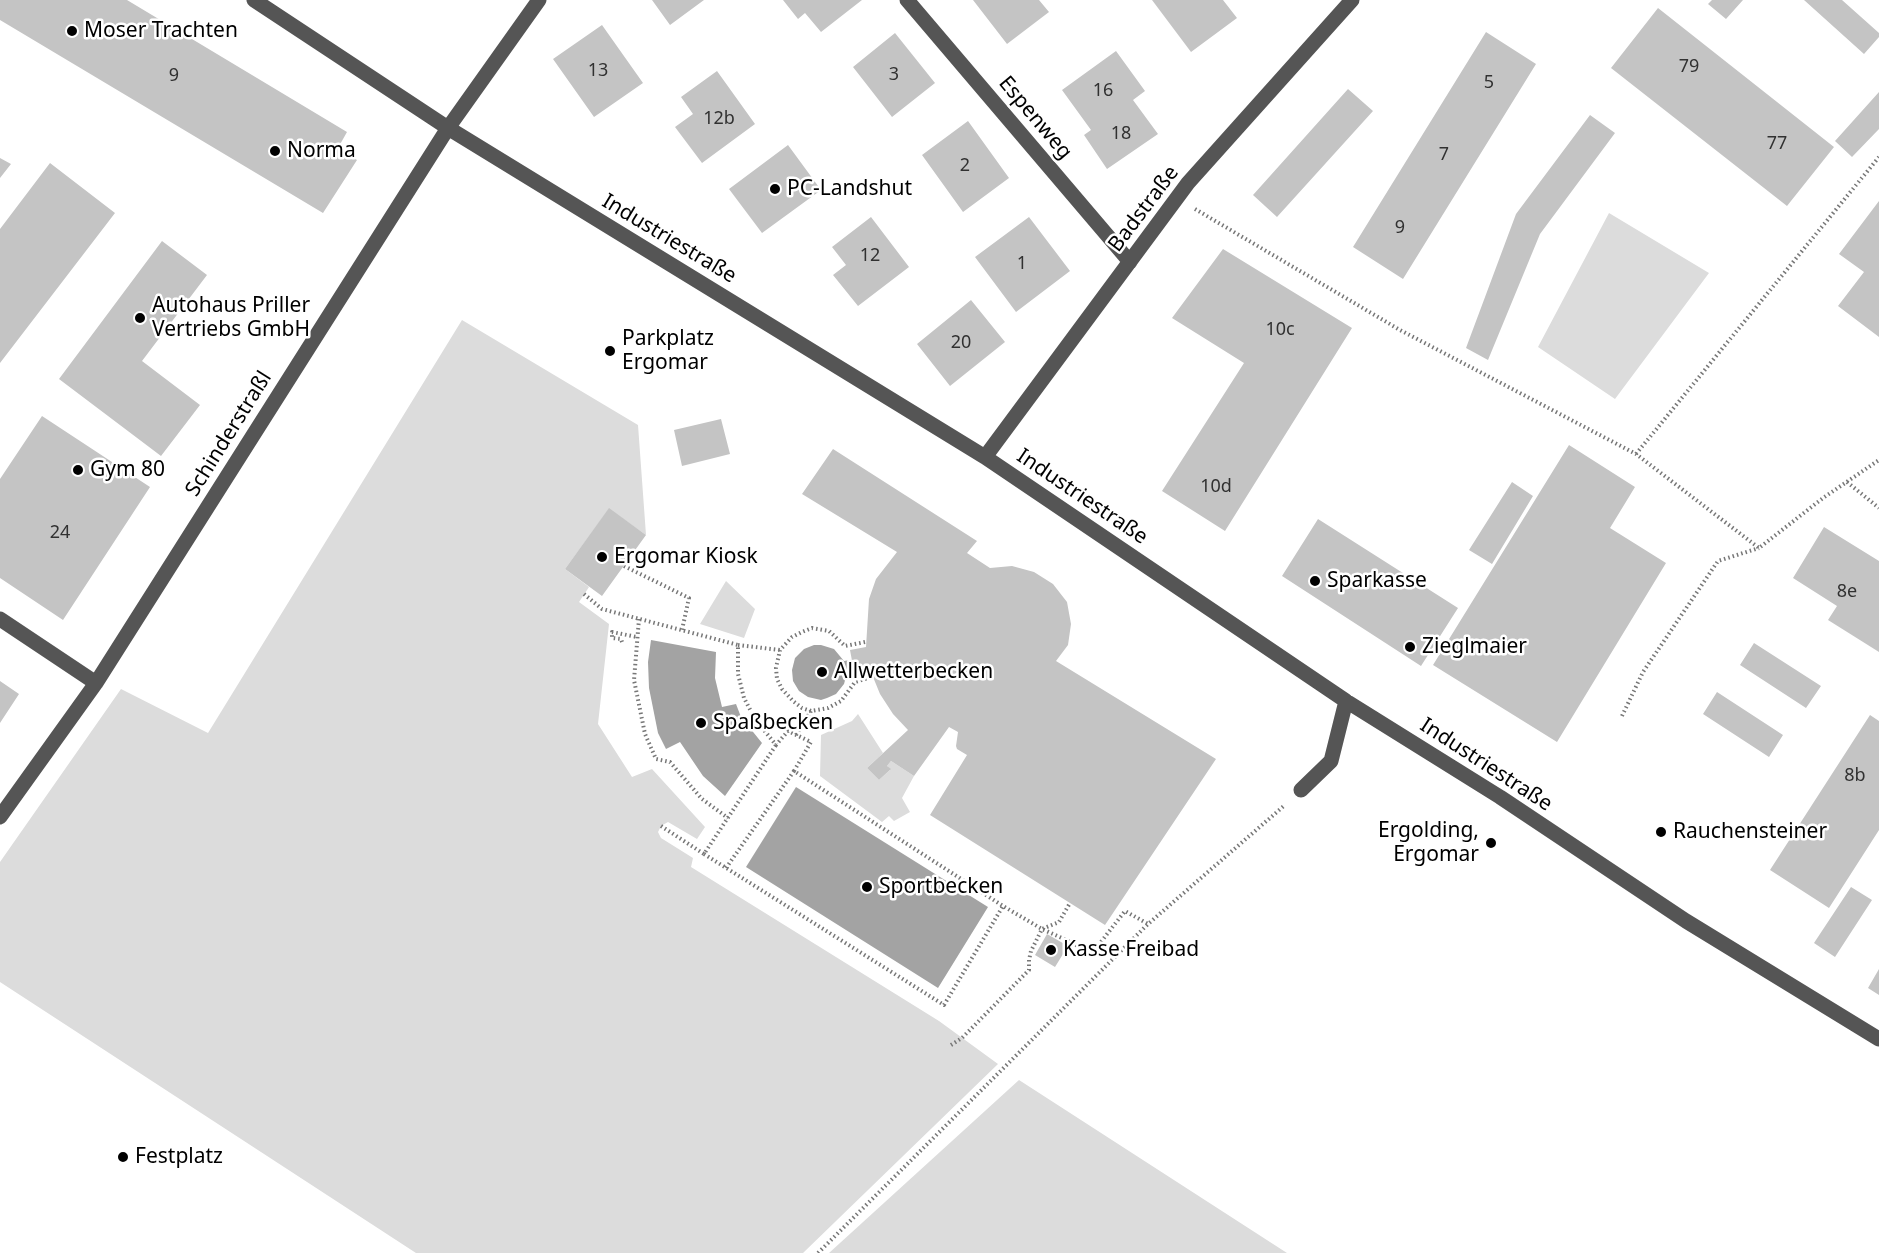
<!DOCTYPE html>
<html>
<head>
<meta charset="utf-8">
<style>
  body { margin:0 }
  canvas { display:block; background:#fff }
</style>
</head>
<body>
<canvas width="1879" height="1253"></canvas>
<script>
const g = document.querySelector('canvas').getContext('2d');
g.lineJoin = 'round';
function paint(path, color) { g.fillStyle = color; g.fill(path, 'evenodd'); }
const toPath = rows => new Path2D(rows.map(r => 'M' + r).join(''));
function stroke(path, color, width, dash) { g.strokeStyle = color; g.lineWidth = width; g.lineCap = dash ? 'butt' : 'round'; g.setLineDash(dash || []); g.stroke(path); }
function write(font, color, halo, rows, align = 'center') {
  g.font = font + ' "Noto Sans",sans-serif'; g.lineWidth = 5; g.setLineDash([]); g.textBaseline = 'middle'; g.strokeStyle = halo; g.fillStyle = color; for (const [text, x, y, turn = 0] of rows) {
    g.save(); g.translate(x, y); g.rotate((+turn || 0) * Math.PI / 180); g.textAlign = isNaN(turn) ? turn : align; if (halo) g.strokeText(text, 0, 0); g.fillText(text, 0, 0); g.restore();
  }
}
const green = toPath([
  [1609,213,1709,273,1615,399,1538,347],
  [462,320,638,425,646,535,609,509,565,569,589,587,579,602,609,624,598,724,632,777,652,769,705,827,697,839,668,822,661,826,658,832,661,838,693,858,691,867,939,1021,998,1064,803,1253,416,1253,0,982,0,862,121,689,208,733],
  [726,581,755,609,744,638,700,624],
  [858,714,883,753,867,768,879,780,890,770,887,766,891,761,914,776,902,798,910,812,894,821,889,816,882,822,820,776,821,735,852,721],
  [1019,1080,1287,1253,829,1253]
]);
const water = toPath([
  [651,640,716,652,715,678,722,707,736,704,741,717,762,743,725,796,703,776,680,742,666,749,658,733,649,688,648,662],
  [814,645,821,645,834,649,844,661,868,657,871,668,847,673,844,684,836,694,827,698,821,700,808,697,799,691,793,681,792,670,795,658,804,649],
  [796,787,988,907,938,988,746,867]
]);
const building = toPath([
  [0,0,127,0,347,132,338,148,357,160,323,213,0,20],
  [652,0,704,0,670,25],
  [783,0,862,0,821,32,805,13,798,19],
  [973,0,1039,0,1049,12,1007,44],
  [1152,0,1223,0,1237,18,1191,52],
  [1712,0,1743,0,1726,19,1708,4],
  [1804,0,1842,0,1879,33,1879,37,1864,54],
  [1658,8,1834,147,1787,206,1611,68],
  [602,25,643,83,594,117,553,59],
  [1486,32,1536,64,1403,279,1353,247],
  [895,33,935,83,892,117,853,67],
  [1116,51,1145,91,1133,100,1158,134,1107,169,1084,135,1091,130,1062,90],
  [717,71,755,124,702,163,675,127,693,114,681,97],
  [1348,89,1373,111,1277,217,1253,195],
  [1879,92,1879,129,1852,157,1835,141],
  [1590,115,1615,133,1540,234,1488,360,1466,348,1516,214],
  [968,121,1009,178,963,212,922,155],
  [788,145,821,190,762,233,729,189],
  [0,158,11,164,0,178],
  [50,163,115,213,0,363,0,229],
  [1879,201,1879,337,1838,306,1864,272,1839,254],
  [871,217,909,267,858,306,833,275,846,265,832,247],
  [1029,217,1070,271,1016,312,975,257],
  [162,241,207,275,142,361,200,405,161,456,59,379],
  [1223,249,1352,328,1225,531,1162,491,1244,363,1172,318],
  [971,300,1005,342,950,386,917,344],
  [42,416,150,487,63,620,0,578,0,479],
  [721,419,730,454,682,466,674,430],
  [1569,445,1635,487,1610,528,1666,563,1557,742,1433,665],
  [833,449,977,541,967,553,990,568,1012,566,1034,572,1053,584,1067,602,1071,624,1068,645,1056,661,1216,759,1105,925,930,815,967,755,957,749,956,746,958,732,949,727,914,776,891,761,887,766,891,769,879,780,867,768,908,730,893,714,880,694,871,672,855,677,850,650,866,647,869,599,876,579,897,552,802,494],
  [1512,482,1533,496,1492,564,1469,550],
  [609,508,646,535,602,596,565,569],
  [1318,519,1458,608,1421,666,1282,576],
  [1824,527,1879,561,1879,652,1828,620,1837,606,1793,578],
  [1754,643,1821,686,1806,708,1740,665],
  [0,681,19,694,0,723],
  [1717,692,1783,735,1769,757,1703,714],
  [1870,715,1879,721,1879,830,1829,908,1770,870],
  [1851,887,1872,900,1835,957,1814,943],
  [1047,934,1068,946,1055,967,1035,955],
  [1879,969,1879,995,1868,988]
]);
const path = toPath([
  [1195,209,1400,330,1636,454,1759,548,1823,498,1879,460],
  [1636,454,1879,157],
  [1847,482,1879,508],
  [624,566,689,598,682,630],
  [584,594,602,609,738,645,738,674,744,698,755,719,776,745,788,731,811,742,794,771,1003,906,1042,929,1075,944,1090,956,1125,911,1148,924],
  [639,619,634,680,645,734,656,759,670,762,702,799,728,818],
  [622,642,621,639,612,638,612,632,637,637],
  [865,642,845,646,829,631,812,628,802,632,792,637,780,650,776,668,777,679,782,689,793,701,802,708,811,711,828,708,841,701,855,682,872,677],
  [738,645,780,650],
  [1622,716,1643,672,1718,561,1759,548],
  [796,735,811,711],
  [661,826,704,854,776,745],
  [704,854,944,1005,1003,906],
  [726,868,794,771],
  [951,1045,962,1038,1029,970,1029,960,1031,951,1042,929,1059,922,1070,903],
  [818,1253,1148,924,1285,805]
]);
const minor = toPath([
  [254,0,448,128,985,457,1346,701,1500,797,1686,921,1879,1039],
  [907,0,1130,262],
  [985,457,1188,183,1352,0],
  [0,619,96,683],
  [1301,790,1331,761,1346,701],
  [0,817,96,683,448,128,539,0]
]);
const markers = [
  [72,31,6,"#000"],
  [275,151,6,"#000"],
  [775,189,6,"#000"],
  [140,318,6,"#000"],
  [610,351,6,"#000"],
  [78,470,6,"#000"],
  [602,557,6,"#000"],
  [1315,581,6,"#000"],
  [1410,647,6,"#000"],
  [822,672,6,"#000"],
  [701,723,6,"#000"],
  [1661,832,6,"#000"],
  [1491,843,6,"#000"],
  [867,887,6,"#000"],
  [1051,950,6,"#000"],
  [123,1157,6,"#000"]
];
const numberNames = [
  ["79",1689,67],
  ["13",598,71],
  ["3",894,75],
  ["9",174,76],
  ["5",1489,83],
  ["16",1103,91],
  ["12b",719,119],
  ["18",1121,134],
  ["77",1777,144],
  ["7",1444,155],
  ["2",965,166],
  ["9",1400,228],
  ["12",870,256],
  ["1",1022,264],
  ["10c",1280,330],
  ["20",961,343],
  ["10d",1216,487],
  ["24",60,533],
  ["8e",1847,592],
  ["8b",1855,776]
];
const poiNames = [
  ["Moser Trachten",84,31],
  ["Norma",287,151],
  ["PC-Landshut",787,189],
  ["Autohaus Priller",152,306],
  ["Vertriebs GmbH",152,330],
  ["Parkplatz",622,339],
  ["Ergomar",622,363],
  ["Gym 80",90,470],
  ["Ergomar Kiosk",614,557],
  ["Sparkasse",1327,581],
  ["Zieglmaier",1422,647],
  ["Allwetterbecken",834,672],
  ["Spaßbecken",713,723],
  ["Ergolding,",1479,831,"right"],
  ["Ergomar",1479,855,"right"],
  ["Rauchensteiner",1673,832],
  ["Sportbecken",879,887],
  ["Kasse Freibad",1063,950],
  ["Festplatz",135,1157]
];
const streetNames = [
  ["Espenweg",1035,118,50],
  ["Badstraße",1144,209,-53],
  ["Industriestraße",669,239,31],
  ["Schinderstraßl",229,434,-58],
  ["Industriestraße",1082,497,34],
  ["Industriestraße",1486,765,33]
];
paint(green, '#dcdcdc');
paint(water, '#a3a3a3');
paint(building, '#c4c4c4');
stroke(path, '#777', 4, [1.5, 3]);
stroke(minor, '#555', 15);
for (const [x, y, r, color] of markers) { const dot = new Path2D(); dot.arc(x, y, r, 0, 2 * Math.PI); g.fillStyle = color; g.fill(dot); stroke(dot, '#fff', 2); }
write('18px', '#313131', null, numberNames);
write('21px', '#000', '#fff', poiNames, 'left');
write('21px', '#000', '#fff', streetNames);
</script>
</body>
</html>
